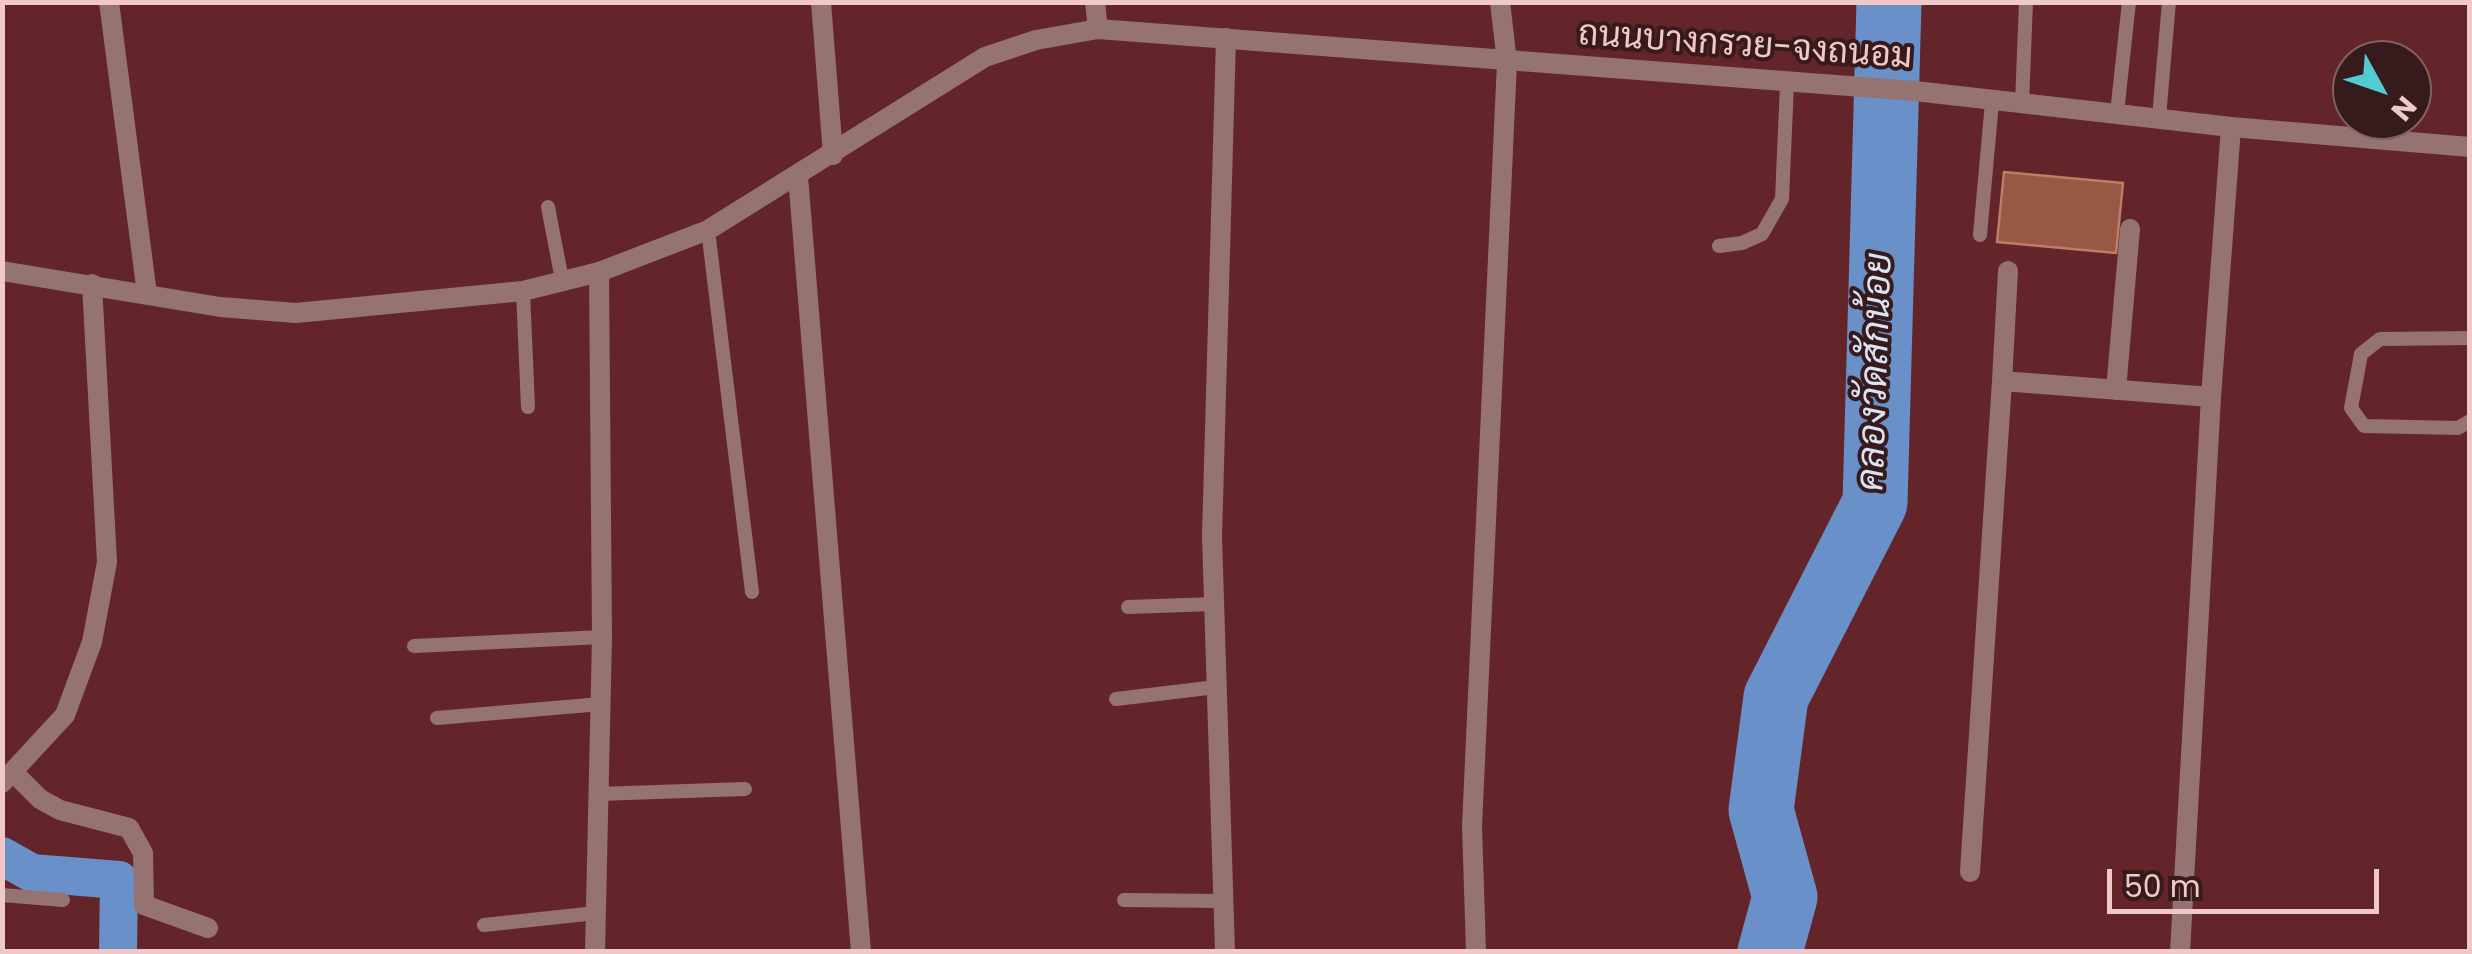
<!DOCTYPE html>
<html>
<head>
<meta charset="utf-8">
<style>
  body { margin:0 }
  #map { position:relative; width:2472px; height:954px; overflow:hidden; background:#64252a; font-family:Poppins,sans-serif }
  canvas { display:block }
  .frame { position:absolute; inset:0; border:5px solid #efc8c7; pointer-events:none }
  .north { position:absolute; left:2332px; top:40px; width:100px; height:100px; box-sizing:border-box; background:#371a1b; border:2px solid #816060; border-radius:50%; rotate:130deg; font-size:28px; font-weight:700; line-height:40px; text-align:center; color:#efc8c7 }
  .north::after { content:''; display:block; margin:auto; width:35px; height:45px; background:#51ccd1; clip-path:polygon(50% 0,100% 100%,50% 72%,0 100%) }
  .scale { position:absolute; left:2107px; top:869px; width:272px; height:45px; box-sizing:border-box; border:5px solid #efc8c7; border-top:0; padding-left:12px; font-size:30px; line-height:35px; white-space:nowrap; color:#efc8c7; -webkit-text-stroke:8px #371a1b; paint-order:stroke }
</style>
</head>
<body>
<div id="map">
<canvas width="2472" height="954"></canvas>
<div class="frame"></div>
<div class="north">N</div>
<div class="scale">50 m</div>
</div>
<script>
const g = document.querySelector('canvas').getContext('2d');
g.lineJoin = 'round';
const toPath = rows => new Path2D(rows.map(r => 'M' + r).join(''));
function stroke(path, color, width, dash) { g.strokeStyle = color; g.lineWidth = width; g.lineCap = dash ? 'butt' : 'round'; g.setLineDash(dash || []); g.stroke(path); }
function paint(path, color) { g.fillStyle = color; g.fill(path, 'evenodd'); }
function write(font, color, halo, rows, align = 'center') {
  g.font = font + ' Poppins,Sarabun,sans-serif'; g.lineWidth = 8; g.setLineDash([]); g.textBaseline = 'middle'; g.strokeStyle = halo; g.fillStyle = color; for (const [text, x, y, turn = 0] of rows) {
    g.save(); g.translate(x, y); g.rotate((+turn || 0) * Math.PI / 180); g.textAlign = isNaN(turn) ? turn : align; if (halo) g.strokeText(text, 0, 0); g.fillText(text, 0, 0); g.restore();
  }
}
const canal = toPath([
  [2,856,32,873,119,880,118,952]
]);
const river = toPath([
  [1770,952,1785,897,1761,810,1776,697,1875,503,1889,2]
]);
const building = toPath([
  [2004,172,2123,183,2116,253,1997,242,2004,172]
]);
const service = toPath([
  [2022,104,2026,2],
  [2117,113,2129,2],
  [2159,117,2169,2],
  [548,207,562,280],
  [708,230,752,592],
  [1980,235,1992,102],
  [1719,246,1742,243,1762,234,1782,199,1787,84],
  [523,291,528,407],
  [2470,338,2380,339,2361,354,2351,408,2364,426,2458,428,2470,421],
  [1128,607,1214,604],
  [414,646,602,637],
  [1116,699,1216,687],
  [437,718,601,704],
  [598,794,745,789],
  [2,895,63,900],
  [1124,900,1223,901],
  [484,925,596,913]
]);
const minor = toPath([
  [109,2,147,294],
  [821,2,833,155],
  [1095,2,1098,29],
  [798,176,861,952],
  [2002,381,2008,271],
  [2116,390,2130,229],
  [14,773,40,799,60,810,129,828,143,853,144,905,208,928],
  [2,783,65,715,92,642,107,562,92,284],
  [1970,872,2002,381,2211,397],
  [595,952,602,637,599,272],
  [1225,952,1212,536,1226,38],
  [1476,952,1472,826,1507,62,1500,2],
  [2180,952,2211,397,2231,127]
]);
const tertiary = toPath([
  [2,271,220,307,296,313,523,291,599,272,708,230,985,57,1036,40,1098,29,1915,91,2231,127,2470,147]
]);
const streetNames = [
  ["ถนนบางกรวย-จงถนอม",1745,47,4]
];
const waterNames = [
  ["คลองวัดสักน้อย",1877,372,-88]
];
stroke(canal, '#6a90c9', 38);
stroke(river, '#6a90c9', 65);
paint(building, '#985844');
stroke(building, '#bf7c66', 2.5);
stroke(service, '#957373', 14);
stroke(minor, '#957373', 20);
stroke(tertiary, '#957373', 20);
write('35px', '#efc8c7', '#371a1b', streetNames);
write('italic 38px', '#d9e3f4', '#371a1b', waterNames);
</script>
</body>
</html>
